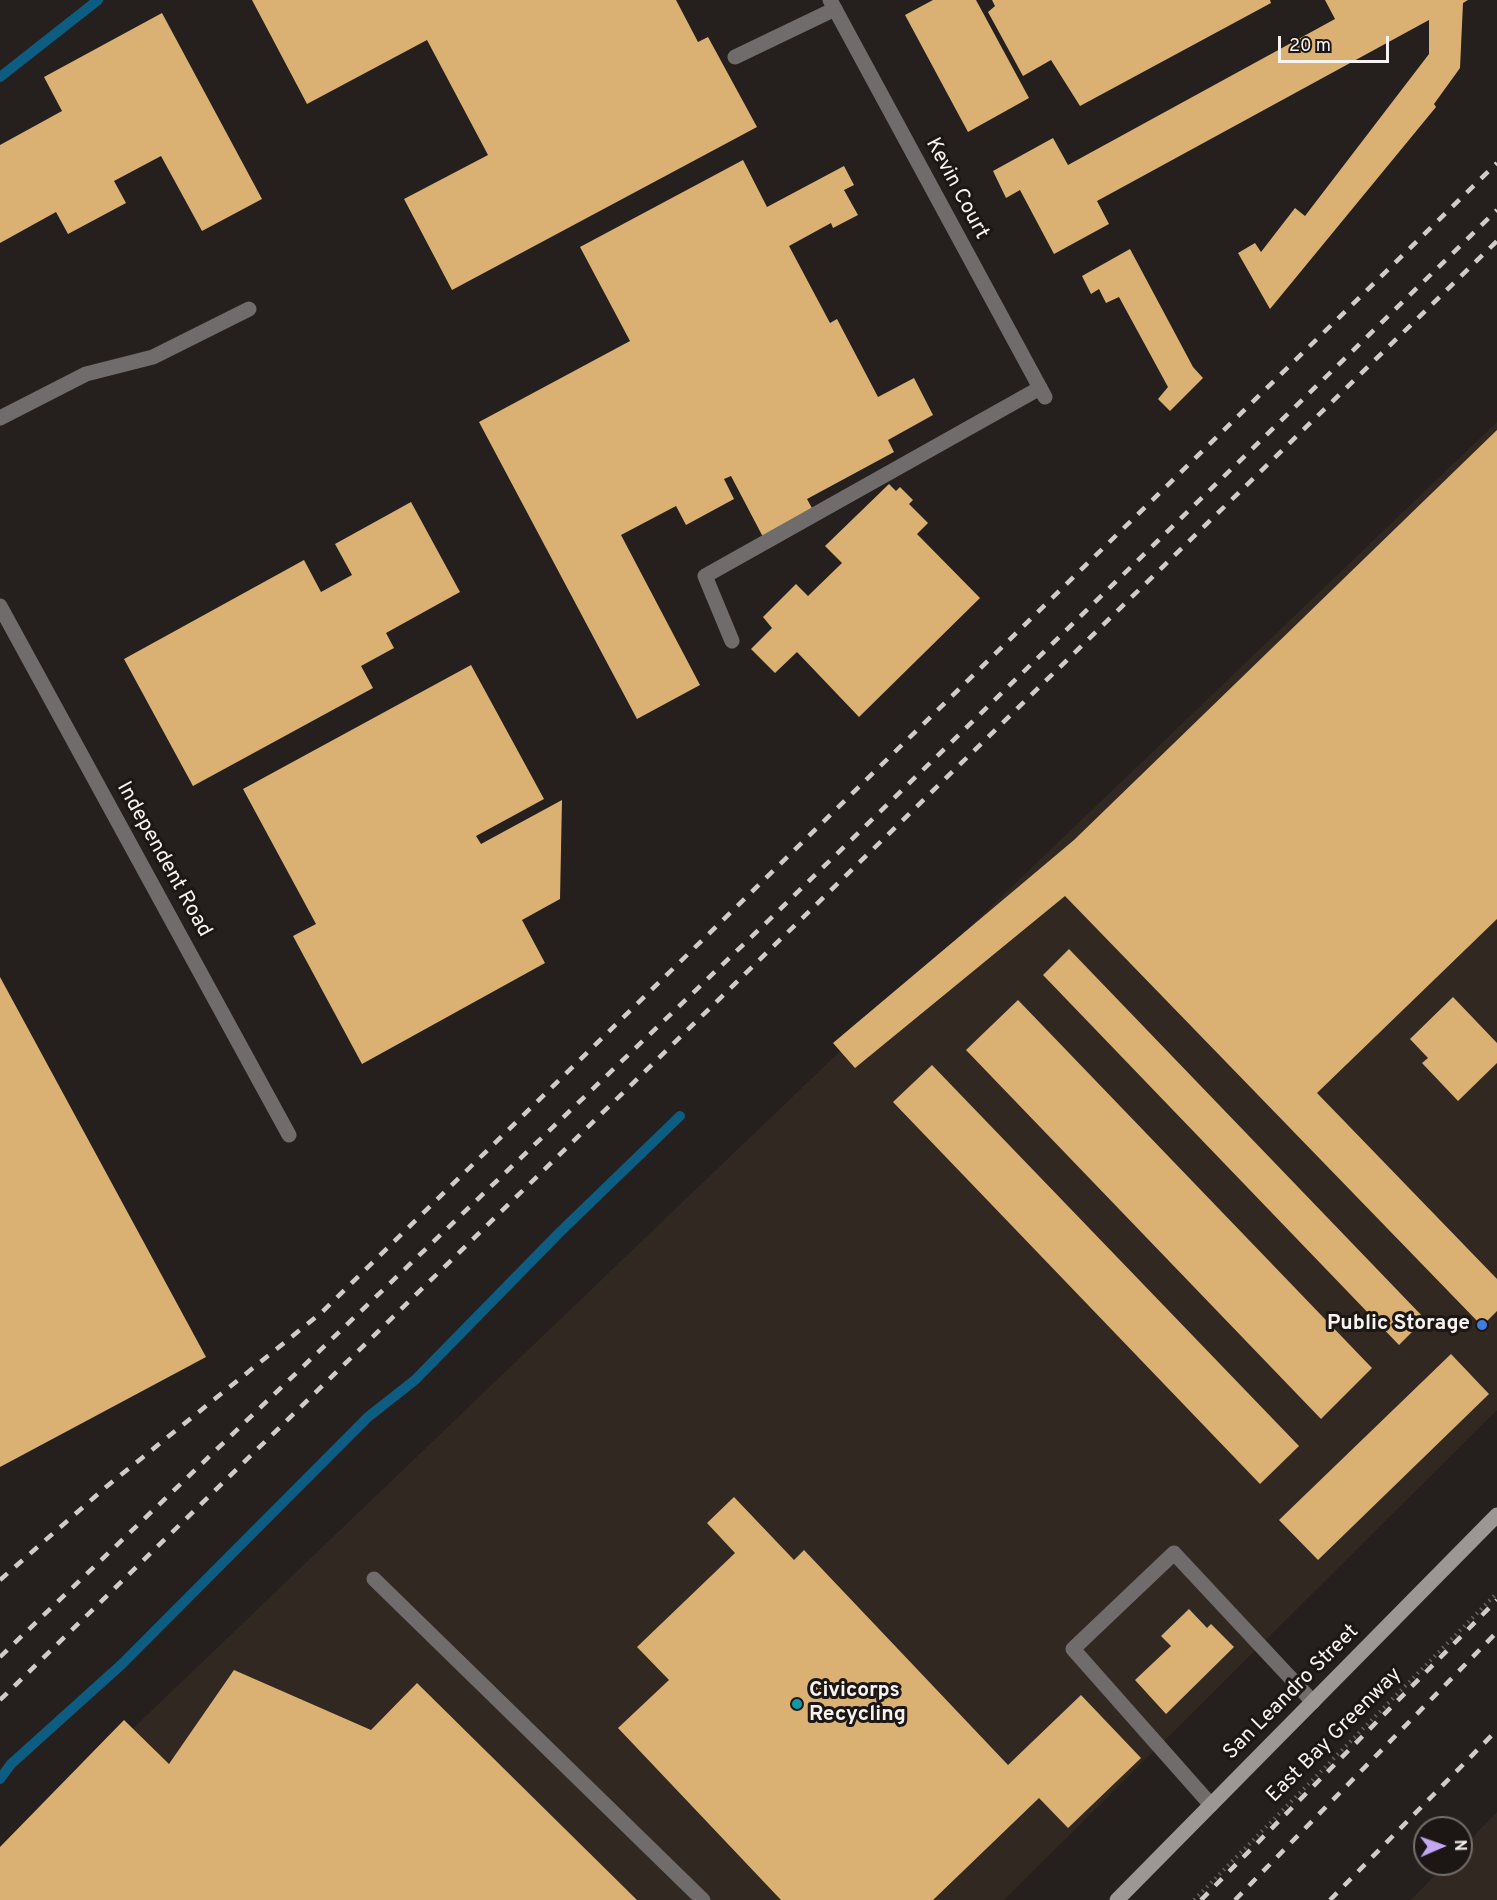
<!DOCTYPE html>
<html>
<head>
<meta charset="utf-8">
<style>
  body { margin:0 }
  #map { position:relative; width:1497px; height:1900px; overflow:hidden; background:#25201d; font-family:Overpass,sans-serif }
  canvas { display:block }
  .north { position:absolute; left:1413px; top:1816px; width:60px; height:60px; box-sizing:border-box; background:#1c1714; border:2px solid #736f6c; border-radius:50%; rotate:88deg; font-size:16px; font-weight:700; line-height:24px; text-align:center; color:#f6f3f1 }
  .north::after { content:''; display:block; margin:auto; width:21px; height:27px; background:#c4a7f2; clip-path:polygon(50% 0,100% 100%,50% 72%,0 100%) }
  .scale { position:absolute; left:1278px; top:36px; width:111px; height:27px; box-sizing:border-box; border:3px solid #f6f3f1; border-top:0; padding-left:8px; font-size:18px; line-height:21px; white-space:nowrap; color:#f6f3f1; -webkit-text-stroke:4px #1c1714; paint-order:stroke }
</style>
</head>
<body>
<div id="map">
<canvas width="1497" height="1900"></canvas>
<div class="north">N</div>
<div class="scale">20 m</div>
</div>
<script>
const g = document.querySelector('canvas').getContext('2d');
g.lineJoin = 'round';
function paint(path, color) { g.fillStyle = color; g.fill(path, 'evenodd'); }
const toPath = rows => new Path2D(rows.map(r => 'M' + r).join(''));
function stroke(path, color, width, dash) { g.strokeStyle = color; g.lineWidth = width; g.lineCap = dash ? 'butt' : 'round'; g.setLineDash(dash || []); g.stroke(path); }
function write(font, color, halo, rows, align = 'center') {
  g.font = font + ' Overpass,sans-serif'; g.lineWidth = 6; g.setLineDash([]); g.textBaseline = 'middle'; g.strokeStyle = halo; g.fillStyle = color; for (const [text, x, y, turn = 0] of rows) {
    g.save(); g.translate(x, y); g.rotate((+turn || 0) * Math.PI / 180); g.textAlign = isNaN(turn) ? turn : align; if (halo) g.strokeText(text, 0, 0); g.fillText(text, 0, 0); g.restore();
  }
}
const built = toPath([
  [1497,422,1497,1410,1004,1900,0,1900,122,1739],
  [1497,1812,1497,1900,1411,1900,1446,1864,1461,1864,1461,1849]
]);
const stream = toPath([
  [0,77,98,0],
  [0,1779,11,1764,122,1664,368,1417,415,1380,560,1232,680,1116]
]);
const building = toPath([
  [252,0,676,0,698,42,708,37,757,127,452,290,404,199,488,155,427,40,307,104],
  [933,0,976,0,1029,98,968,132,905,15],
  [992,0,1270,0,1271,3,1080,106,1051,60,1023,76,988,12,995,6],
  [1325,0,1468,0,1463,3,1460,68,1434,104,1436,107,1270,309,1238,253,1255,243,1261,252,1295,208,1305,216,1429,54,1429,20,1097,201,1109,224,1054,254,1020,190,1006,198,993,171,1053,138,1068,165,1335,19],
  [162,13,262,199,202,231,161,156,114,181,126,203,68,234,56,212,0,243,0,145,62,111,44,77],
  [743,160,767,207,844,166,854,185,844,190,858,215,833,228,831,223,789,246,830,323,837,319,878,397,914,378,933,415,888,440,894,452,807,499,813,510,763,537,731,476,724,479,734,499,686,525,676,506,621,535,700,685,637,719,479,422,630,341,580,247],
  [1130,249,1193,367,1203,378,1170,411,1158,399,1168,387,1119,297,1106,303,1099,289,1091,294,1082,276],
  [1497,430,1497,919,1317,1093,1497,1279,1497,1311,1482,1326,1065,896,855,1068,833,1043,1074,840],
  [889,484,896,491,900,487,913,500,909,504,928,523,917,534,980,598,859,717,797,652,775,673,751,649,772,628,763,617,796,584,808,596,842,563,825,546],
  [411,502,460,592,386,633,394,648,361,666,373,688,193,786,124,659,304,560,321,592,352,575,335,544],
  [471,665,544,799,476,836,481,844,562,800,560,899,522,920,545,963,362,1064,293,936,316,924,243,789],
  [1069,949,1425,1319,1399,1345,1043,975],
  [0,977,206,1357,0,1467],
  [1453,997,1497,1043,1497,1063,1458,1101,1422,1063,1428,1058,1410,1039],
  [1018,1000,1372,1368,1321,1419,966,1050],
  [932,1065,1299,1446,1260,1484,893,1102],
  [1451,1354,1489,1394,1318,1560,1279,1520],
  [734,1497,794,1560,804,1550,1008,1765,1081,1695,1141,1758,1068,1828,1039,1798,933,1900,781,1900,618,1728,669,1680,637,1647,735,1553,707,1523],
  [1189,1609,1207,1628,1211,1624,1234,1647,1166,1714,1135,1680,1171,1646,1161,1636],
  [234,1670,371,1730,417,1683,637,1900,0,1900,0,1847,124,1720,169,1764]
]);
const path = toPath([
  [1194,1900,1497,1593]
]);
const service = toPath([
  [735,57,835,9],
  [0,418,86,374,153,357,249,309],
  [732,641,705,576,1040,388],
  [374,1579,703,1900],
  [1211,1805,1073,1649,1174,1553,1313,1702]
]);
const minor = toPath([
  [830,0,1045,397],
  [0,606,289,1135]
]);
const secondary = toPath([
  [1117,1900,1497,1515]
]);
const rail = toPath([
  [0,1580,106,1487,321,1313,1497,163],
  [0,1657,769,920,1497,210],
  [0,1700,1497,241],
  [1201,1900,1497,1600],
  [1235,1900,1497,1632],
  [1330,1900,1497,1730]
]);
const markers = [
  [1482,1325,6,"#3f7fe0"],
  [797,1704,6,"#0f9aa8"]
];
const streetNames = [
  ["Kevin Court",956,189,62],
  ["Independent Road",163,860,61],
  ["San Leandro Street",1292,1693,-45],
  ["East Bay Greenway",1335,1736,-45]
];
const poiNames = [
  ["Public Storage",1470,1325],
  ["Civicorps",809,1692,"left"],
  ["Recycling",809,1716,"left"]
];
paint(built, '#322822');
stroke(stream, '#0d5c82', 10);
paint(building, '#dab173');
stroke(path, '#66625f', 4, [1.5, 4.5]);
stroke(service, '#6f6c6b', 15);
stroke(minor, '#6f6c6b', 15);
stroke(secondary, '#9c9795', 15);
stroke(rail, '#d0ccca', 4.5, [10, 10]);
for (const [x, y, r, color] of markers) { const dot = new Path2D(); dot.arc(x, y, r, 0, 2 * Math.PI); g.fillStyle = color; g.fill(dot); stroke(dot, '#1c1714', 2); }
write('21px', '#f6f3f1', '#1c1714', streetNames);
write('bold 21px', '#f6f3f1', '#1c1714', poiNames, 'right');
</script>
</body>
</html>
